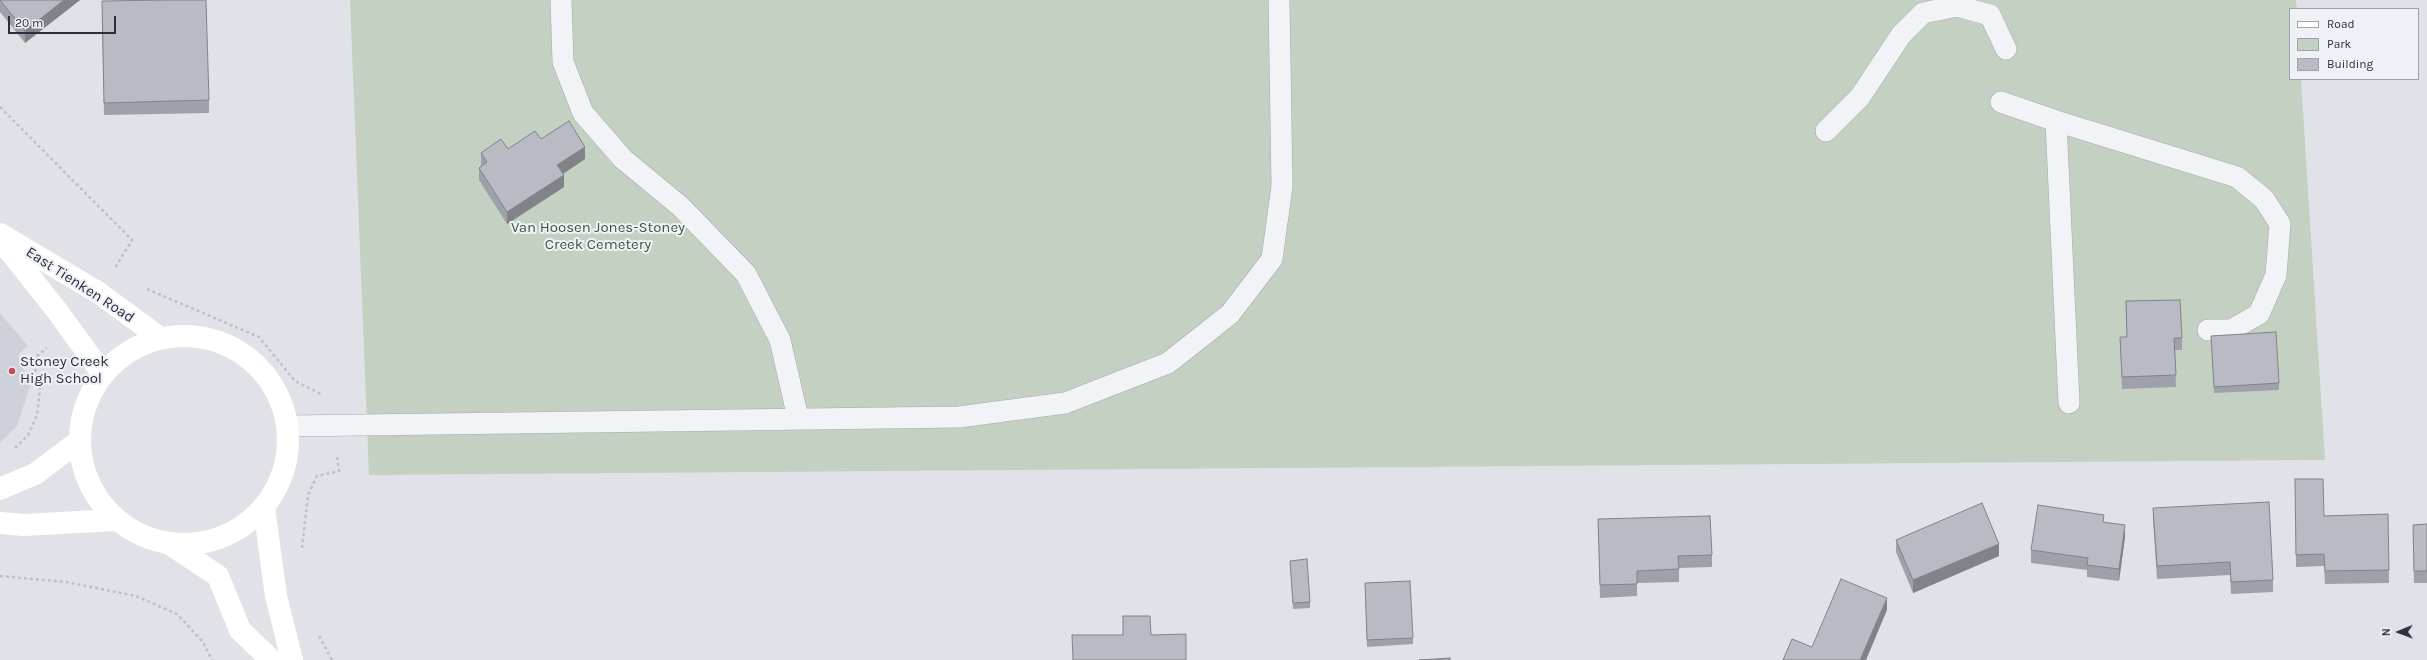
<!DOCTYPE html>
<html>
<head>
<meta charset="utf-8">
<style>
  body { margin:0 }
  #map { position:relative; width:2427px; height:660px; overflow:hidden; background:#e0e2e8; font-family:Karla,sans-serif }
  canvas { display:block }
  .legend { position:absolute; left:2289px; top:8px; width:130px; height:72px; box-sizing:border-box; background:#eff1f6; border:1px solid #a0a3ac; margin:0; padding:5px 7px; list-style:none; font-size:12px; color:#2a2f3e }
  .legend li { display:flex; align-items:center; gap:8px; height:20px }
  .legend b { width:20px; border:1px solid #a0a3ac }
  .north { position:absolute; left:2379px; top:612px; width:40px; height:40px; -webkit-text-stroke:3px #eff1f6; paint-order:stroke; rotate:269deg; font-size:11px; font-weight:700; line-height:16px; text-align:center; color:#2a2f3e }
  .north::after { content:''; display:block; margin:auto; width:14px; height:18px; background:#2a2f3e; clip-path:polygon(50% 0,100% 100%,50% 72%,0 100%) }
  .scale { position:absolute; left:8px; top:16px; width:108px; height:18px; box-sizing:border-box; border:2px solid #2a2f3e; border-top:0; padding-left:5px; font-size:12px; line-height:14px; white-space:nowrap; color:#2a2f3e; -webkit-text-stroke:3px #eff1f6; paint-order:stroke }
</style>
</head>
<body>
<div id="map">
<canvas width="2427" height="660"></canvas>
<ul class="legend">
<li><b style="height:5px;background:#fff"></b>Road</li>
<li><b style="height:11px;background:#c4d1c2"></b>Park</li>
<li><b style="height:11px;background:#b8bbc4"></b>Building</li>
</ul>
<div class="north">N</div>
<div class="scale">20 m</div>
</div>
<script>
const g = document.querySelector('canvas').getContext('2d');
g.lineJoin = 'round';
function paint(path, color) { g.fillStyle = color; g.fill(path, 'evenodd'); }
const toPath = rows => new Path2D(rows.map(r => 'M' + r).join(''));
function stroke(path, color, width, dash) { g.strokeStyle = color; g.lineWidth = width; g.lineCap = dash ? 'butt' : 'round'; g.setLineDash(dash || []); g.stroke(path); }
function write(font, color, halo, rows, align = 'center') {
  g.font = font + ' Karla,sans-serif'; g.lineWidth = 4; g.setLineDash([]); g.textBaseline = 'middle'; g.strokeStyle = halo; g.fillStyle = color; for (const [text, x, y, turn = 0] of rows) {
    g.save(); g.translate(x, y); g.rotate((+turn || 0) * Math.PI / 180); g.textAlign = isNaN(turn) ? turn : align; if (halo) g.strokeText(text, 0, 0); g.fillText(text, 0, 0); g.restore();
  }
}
const built = toPath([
  [0,313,28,346,18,355,30,386,17,426,0,443]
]);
const green = toPath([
  [350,0,2296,0,2297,9,2290,9,2290,79,2301,79,2325,460,369,475]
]);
const path = toPath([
  [0,107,132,240,115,268],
  [147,289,259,337,295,381,321,394],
  [15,448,28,435,37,415,40,390,33,359,47,348],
  [302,548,308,495,317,476,339,471,337,455],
  [0,576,66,582,136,596,177,614,203,642,212,660],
  [319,636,332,660]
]);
const lane = toPath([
  [561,0,563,62,583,113,623,159,680,206,746,274,780,340,798,418],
  [2001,102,2056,121,2237,177,2264,199,2280,224,2276,275,2259,314,2231,330,2208,330],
  [2056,121,2069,403],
  [1826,131,1860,97,1901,35,1923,13,1957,6,1990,15,2006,49],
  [288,426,959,417,1065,403,1168,363,1230,314,1272,259,1282,186,1279,0]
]);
const secondary = toPath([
  [0,234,99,293,159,337],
  [1,240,58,312,102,373],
  '80 440a104 104 0 1 1 208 0a104 104 0 1 1-208 0Z',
  [0,489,35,474,79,441],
  [264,508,276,596,292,660],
  [0,523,24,525,115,520],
  [170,544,218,576,240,630,271,660]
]);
const wall = toPath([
  [0,0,80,0,25,43,0,12],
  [102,14,209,100,209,113,104,115],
  [541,139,585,159,563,174,564,187,507,224,479,180,479,168,481,166,481,153,508,149],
  [2126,301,2182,338,2182,350,2175,350,2176,387,2122,389,2120,337,2127,337],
  [2211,336,2279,383,2279,390,2214,393],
  [2295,479,2324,516,2388,514,2389,583,2325,584,2324,566,2296,567],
  [2153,508,2273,580,2273,592,2231,594,2230,575,2157,579,2153,520],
  [1598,519,1712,555,1712,567,1679,568,1679,582,1637,583,1637,596,1600,598],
  [2104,522,2125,537,2119,581,2087,577,2087,570,2031,563,2031,550],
  [2427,524,2427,583,2414,583,2413,525],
  [1896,540,1999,556,1913,593,1896,552],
  [1290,561,1310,602,1310,608,1293,609],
  [1365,583,1413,638,1413,644,1367,647]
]);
const shadedWall = toPath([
  [64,0,80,0,25,43,25,31],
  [585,147,585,159,557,178,557,165],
  [564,175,564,187,507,224,507,212],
  [2125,525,2125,537,2119,581,2119,569],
  [1999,544,1999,556,1913,593,1913,580],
  [1887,598,1887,610,1866,660,1860,660]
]);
const building = toPath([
  [0,0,64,0,25,31,0,0],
  [168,0,206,0,209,100,104,103,102,1,168,0],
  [569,121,585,147,557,165,564,175,507,212,479,168,487,162,481,153,501,139,508,149,535,131,541,139,569,121],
  [2180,300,2182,338,2174,338,2176,375,2122,377,2120,337,2127,337,2126,301,2180,300],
  [2276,332,2279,383,2214,387,2211,336,2276,332],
  [2295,479,2323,479,2324,516,2388,514,2389,570,2325,571,2324,554,2296,555,2295,479],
  [2269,502,2273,580,2231,582,2230,562,2157,566,2153,508,2269,502],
  [1982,503,1999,544,1913,580,1896,540,1982,503],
  [2038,505,2104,515,2103,522,2125,525,2119,569,2087,565,2088,558,2031,550,2038,505],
  [1710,516,1712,555,1678,556,1679,569,1637,571,1637,584,1600,585,1598,519,1710,516],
  [2427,524,2427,571,2414,571,2413,525,2427,524],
  [1307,559,1310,602,1293,603,1290,561,1307,559],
  [1841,579,1887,598,1860,660,1783,660,1792,639,1812,647,1841,579],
  [1410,581,1413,638,1367,640,1365,583,1410,581],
  [1123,616,1150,616,1151,635,1186,634,1186,660,1073,660,1072,635,1123,635,1123,616],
  [1450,658,1450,660,1419,660,1450,658]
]);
const markers = [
  [12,371,4,"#c44d55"]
];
const parkNames = [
  ["Van Hoosen Jones-Stoney",598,228],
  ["Creek Cemetery",598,245]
];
const streetNames = [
  ["East Tienken Road",80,285,33]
];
const poiNames = [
  ["Stoney Creek",20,362],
  ["High School",20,379]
];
paint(built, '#ced1da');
paint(green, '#c4d1c2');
stroke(lane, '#a6a9b2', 22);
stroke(path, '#bec0c6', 2.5, [3, 3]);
stroke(lane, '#f2f3f6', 21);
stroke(secondary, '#fff', 22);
paint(wall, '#9ea1a9');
paint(shadedWall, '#818389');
paint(building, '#b8bbc4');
stroke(building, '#818389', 1);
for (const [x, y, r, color] of markers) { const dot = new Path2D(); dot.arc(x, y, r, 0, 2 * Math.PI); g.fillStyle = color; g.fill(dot); stroke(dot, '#eff1f6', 1.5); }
write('15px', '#3b5938', '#eff1f6', parkNames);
write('15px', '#2a2f3e', '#eff1f6', streetNames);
write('15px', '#2a2f3e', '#eff1f6', poiNames, 'left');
</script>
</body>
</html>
